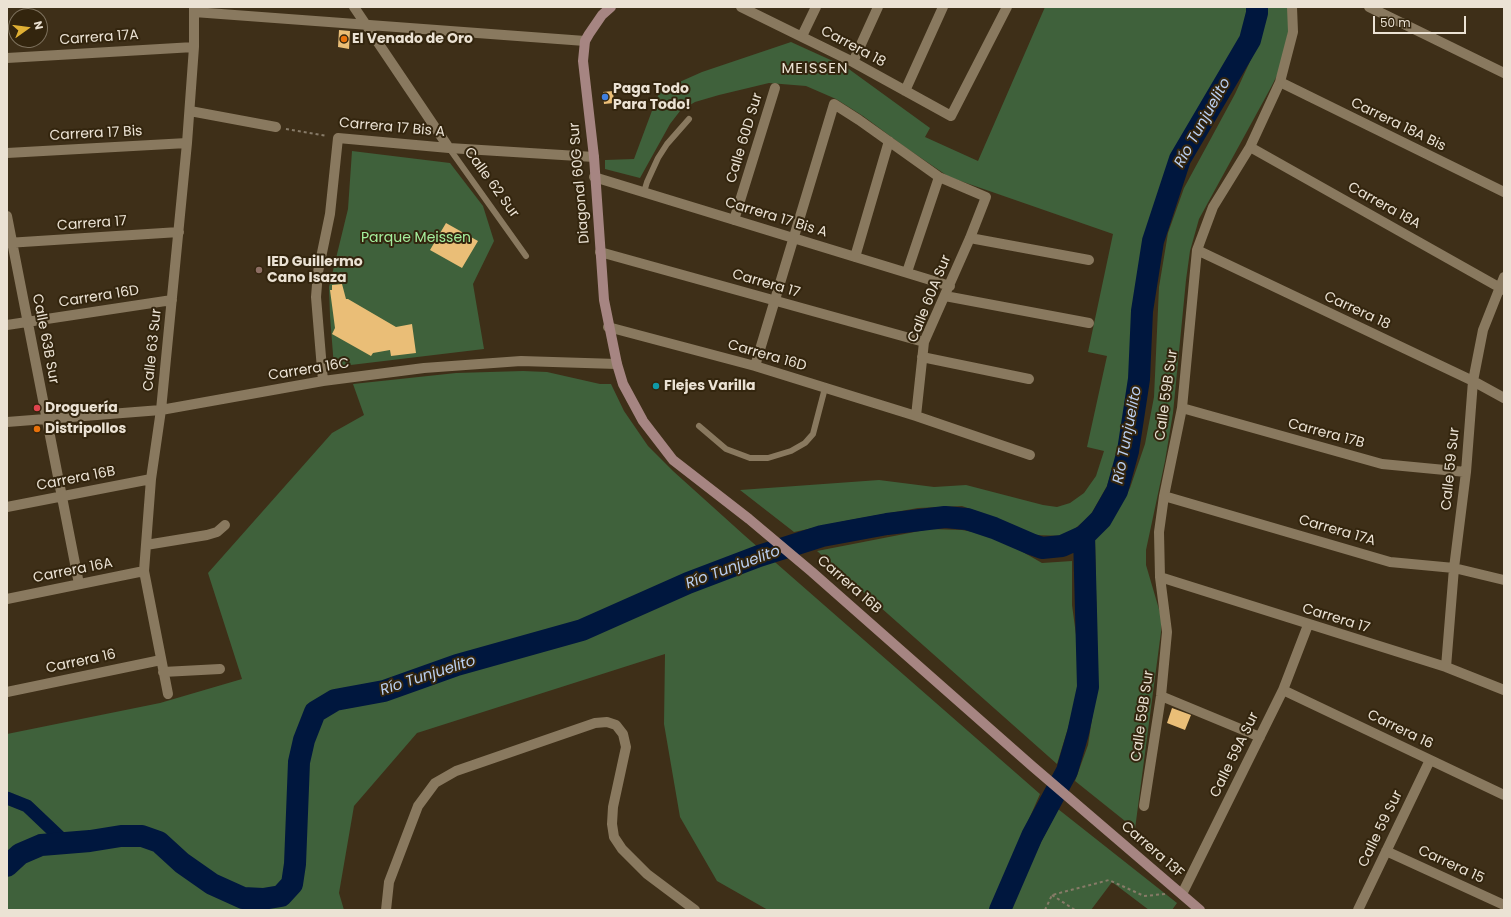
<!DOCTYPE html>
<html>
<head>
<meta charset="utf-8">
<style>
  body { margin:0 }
  #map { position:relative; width:1511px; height:917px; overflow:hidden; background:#3e2f18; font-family:Poppins,sans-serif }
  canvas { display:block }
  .frame { position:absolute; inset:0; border:8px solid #ebe2d4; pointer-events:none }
  .north { position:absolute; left:8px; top:8px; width:40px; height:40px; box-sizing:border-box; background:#33250e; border:1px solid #7d715d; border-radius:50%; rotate:76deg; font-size:11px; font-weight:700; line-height:16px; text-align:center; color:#ebe2d4 }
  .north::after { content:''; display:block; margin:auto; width:14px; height:18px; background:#e0b034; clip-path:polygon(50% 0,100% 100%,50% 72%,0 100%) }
  .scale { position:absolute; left:1373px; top:16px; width:93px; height:18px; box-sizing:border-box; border:2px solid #ebe2d4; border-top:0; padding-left:5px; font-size:12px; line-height:14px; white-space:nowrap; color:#ebe2d4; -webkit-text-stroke:3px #33250e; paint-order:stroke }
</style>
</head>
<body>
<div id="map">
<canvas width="1511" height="917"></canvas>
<div class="frame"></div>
<div class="north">N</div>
<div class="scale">50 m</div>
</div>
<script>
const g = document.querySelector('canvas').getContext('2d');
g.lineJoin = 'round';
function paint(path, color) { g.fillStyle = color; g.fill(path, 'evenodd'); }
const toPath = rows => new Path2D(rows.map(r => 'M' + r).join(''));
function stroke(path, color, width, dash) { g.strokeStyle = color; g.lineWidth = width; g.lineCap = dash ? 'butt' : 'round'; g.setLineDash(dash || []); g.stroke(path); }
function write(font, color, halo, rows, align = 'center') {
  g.font = font + ' Poppins,sans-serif'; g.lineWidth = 4; g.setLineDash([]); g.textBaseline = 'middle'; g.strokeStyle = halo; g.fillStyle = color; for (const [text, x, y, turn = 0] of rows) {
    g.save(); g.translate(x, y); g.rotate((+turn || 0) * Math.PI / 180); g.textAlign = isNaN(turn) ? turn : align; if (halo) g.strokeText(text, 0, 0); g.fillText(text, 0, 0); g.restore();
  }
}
const green = toPath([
  [1045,7,1246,7,1246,21,1240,42,1219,80,1169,163,1150,223,1133,317,1130,376,1119,447,1107,486,1090,516,1066,536,1035,535,998,519,962,506,918,508,850,520,794,532,740,490,879,480,934,487,966,485,1043,505,1057,507,1070,503,1084,493,1096,476,1104,451,1087,447,1107,356,1088,352,1113,234,949,177,905,147,863,116,836,99,806,86,769,83,719,95,695,102,680,111,670,124,640,178,605,169,605,160,634,159,656,100,660,92,666,88,702,72,791,42,846,67,930,128,925,137,978,161],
  [1266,7,1288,7,1290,21,1283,64,1269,91,1199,219,1190,251,1186,280,1173,413,1165,461,1146,550,1146,565,1161,616,1161,632,1135,829,1075,781,1088,745,1096,693,1097,641,1095,537,1106,526,1119,508,1130,488,1145,444,1154,397,1159,287,1168,233,1184,188,1235,94,1259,42,1265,19],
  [352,151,450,163,483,206,494,241,473,284,484,349,334,367,330,316,329,287,348,209],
  [523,371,547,372,600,384,611,384,624,411,648,446,673,471,744,535,1040,794,989,910,768,910,717,881,680,817,664,724,665,654,417,733,354,806,339,893,344,910,7,910,7,734,160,703,242,679,208,573,332,433,364,415,353,384,456,373],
  [930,529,962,530,995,536,1042,563,1072,561,1072,605,1079,657,1080,689,1057,764,817,551],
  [1058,809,1177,903,1172,910,1149,910,1112,882,1091,910,1010,910,1022,879]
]);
const canal = toPath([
  [7,798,27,806,66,843]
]);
const river = toPath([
  [7,866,20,854,41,845,90,841,121,836,142,836,159,842,182,863,212,884,243,898,263,899,281,896,292,884,295,864,299,762,304,740,315,712,335,700,384,691,457,665,582,630,688,583,759,556,822,536,887,524,945,517,967,519,994,528,1031,544,1042,548,1062,546,1084,536,1101,519,1117,491,1128,451,1139,379,1142,311,1153,241,1180,159,1250,40,1257,13,1257,7],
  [1000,910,1032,836,1067,771,1078,733,1088,687,1084,536]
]);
const building = toPath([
  [339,30,350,31,349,49,338,47],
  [613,91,614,103,604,104,603,92],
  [446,223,478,241,462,268,430,250],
  [342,284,346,299,348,299,396,327,412,324,416,353,391,356,390,350,373,353,371,356,332,334,335,328,330,290,332,290,332,285],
  [1172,708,1191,715,1185,730,1167,723]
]);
const path = toPath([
  [286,129,327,136],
  [1052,895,1075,910],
  [1045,910,1052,895,1109,880,1144,896,1165,894]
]);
const lane = toPath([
  [449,148,526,256],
  [644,192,647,182,658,158,667,144,689,119],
  [699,426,726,449,750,458,768,458,791,451,805,443,813,434,825,388]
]);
const street = toPath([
  [354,7,449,148],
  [741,7,853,62,951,116,1007,7],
  [1369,7,1504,73],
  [194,12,585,41],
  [802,36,816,7],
  [7,58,194,47],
  [853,62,878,7],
  [1280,82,1504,192],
  [905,91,943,7],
  [190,111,276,127],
  [1250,147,1504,290],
  [7,153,187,143],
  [594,177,950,286],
  [7,216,79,584],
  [734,220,775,88],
  [970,238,1089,260],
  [7,243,179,232],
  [1197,250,1473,381,1504,398],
  [600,252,924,342],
  [855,257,889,141],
  [907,272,939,177],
  [945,296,1089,323],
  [7,325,172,300],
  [608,327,755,366,916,416],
  [922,357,1029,379],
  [755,366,834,104,859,120,939,177,986,197,970,238,924,342,916,416,1030,455],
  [323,381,316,297,318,272,330,214,338,138,449,148,594,157],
  [1182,408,1382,464,1466,472],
  [7,422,161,410,323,381,424,368,521,361,617,364],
  [1164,496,1390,562,1454,568,1504,580],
  [7,507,151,479],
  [146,545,207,535,217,532,225,525],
  [1160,577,1446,667,1504,690],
  [7,599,144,571],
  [1446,667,1454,568,1466,472,1473,381,1483,330,1504,277],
  [163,672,220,669],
  [1283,690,1504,795],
  [7,692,161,660],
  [168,694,144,571,151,479,161,410,187,143,194,47,194,7],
  [1161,696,1260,737],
  [1144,806,1161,696,1167,632,1160,577,1159,532,1164,496,1182,408,1197,250,1213,207,1250,147,1280,82,1293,32,1292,7],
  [1386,851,1504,905],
  [1182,894,1283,690,1308,625],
  [386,910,389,882,418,806,435,783,456,771,595,723,607,722,616,725,623,734,626,747,613,807,612,824,614,837,622,849,647,874,695,910],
  [1358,910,1430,760]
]);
const secondary = toPath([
  [611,7,602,15,589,34,585,41,583,61,594,157,604,300,617,364,623,384,643,421,673,460,749,519,812,572,1032,766,1200,910]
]);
const markers = [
  [344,39,4,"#e8710a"],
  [605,97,4,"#3f7fe0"],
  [259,270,4,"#8d6e63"],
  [656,386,4,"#0f9aa8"],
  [37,408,4,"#e0444e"],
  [37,429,4,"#e8710a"]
];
const streetNames = [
  ["Carrera 17A",99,38,-4],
  ["Carrera 18",853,47,28],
  ["Carrera 18A Bis",1398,125,26],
  ["Carrera 17 Bis A",392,128,5],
  ["Carrera 17 Bis",96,134,-3],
  ["Calle 60D Sur",745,138,-73],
  ["Calle 62 Sur",491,183,54],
  ["Diagonal 60G Sur",580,183,-95],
  ["Carrera 18A",1384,206,29],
  ["Carrera 17 Bis A",776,218,17],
  ["Carrera 17",92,224,-4],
  ["Carrera 17",766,284,16],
  ["Carrera 16D",99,297,-9],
  ["Calle 60A Sur",930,299,-68],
  ["Carrera 18",1357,311,25],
  ["Calle 63B Sur",45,339,79],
  ["Calle 63 Sur",153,350,-84],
  ["Carrera 16D",767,356,16],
  ["Carrera 16C",309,370,-9],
  ["Calle 59B Sur",1167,395,-82],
  ["Carrera 17B",1326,434,15],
  ["Calle 59 Sur",1451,469,-84],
  ["Carrera 16B",76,479,-11],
  ["Carrera 17A",1337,531,16],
  ["Carrera 16A",73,571,-11],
  ["Carrera 16B",849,585,41],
  ["Carrera 17",1336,619,17],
  ["Carrera 16",81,662,-12],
  ["Calle 59B Sur",1143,716,-82],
  ["Carrera 16",1400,730,26],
  ["Calle 59A Sur",1235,755,-64],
  ["Calle 59 Sur",1381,829,-64],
  ["Carrera 13F",1152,850,41],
  ["Carrera 15",1451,865,25]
];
const poiNames = [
  ["El Venado de Oro",352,39],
  ["Paga Todo",613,89],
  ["Para Todo!",613,105],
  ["IED Guillermo",267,262],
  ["Cano Isaza",267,278],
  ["Flejes Varilla",664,386],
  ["Droguería",45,408],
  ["Distripollos",45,429]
];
const parkNames = [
  ["Parque Meissen",416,238]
];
const neighbourhoodNames = [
  ["MEISSEN",815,69]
];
const waterNames = [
  ["Río Tunjuelito",1203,123,-61],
  ["Río Tunjuelito",1128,435,-79],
  ["Río Tunjuelito",733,568,-20],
  ["Río Tunjuelito",428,676,-18]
];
paint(green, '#3f613b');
stroke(canal, '#00173e', 13);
stroke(river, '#00173e', 22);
paint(building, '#eabe77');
stroke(path, '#877b68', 2, [3, 3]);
stroke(lane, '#89795f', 6);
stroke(street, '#89795f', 10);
stroke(secondary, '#a68582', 10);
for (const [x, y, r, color] of markers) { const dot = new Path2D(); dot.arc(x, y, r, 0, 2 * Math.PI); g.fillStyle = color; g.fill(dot); stroke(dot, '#33250e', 1.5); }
write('14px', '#ebe2d4', '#33250e', streetNames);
write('bold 14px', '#ebe2d4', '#33250e', poiNames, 'left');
write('14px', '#a5ef9d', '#33250e', parkNames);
g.letterSpacing = '1px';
write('15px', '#ebe2d4', '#33250e', neighbourhoodNames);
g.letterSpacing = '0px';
write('italic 15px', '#bacff1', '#33250e', waterNames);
</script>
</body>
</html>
